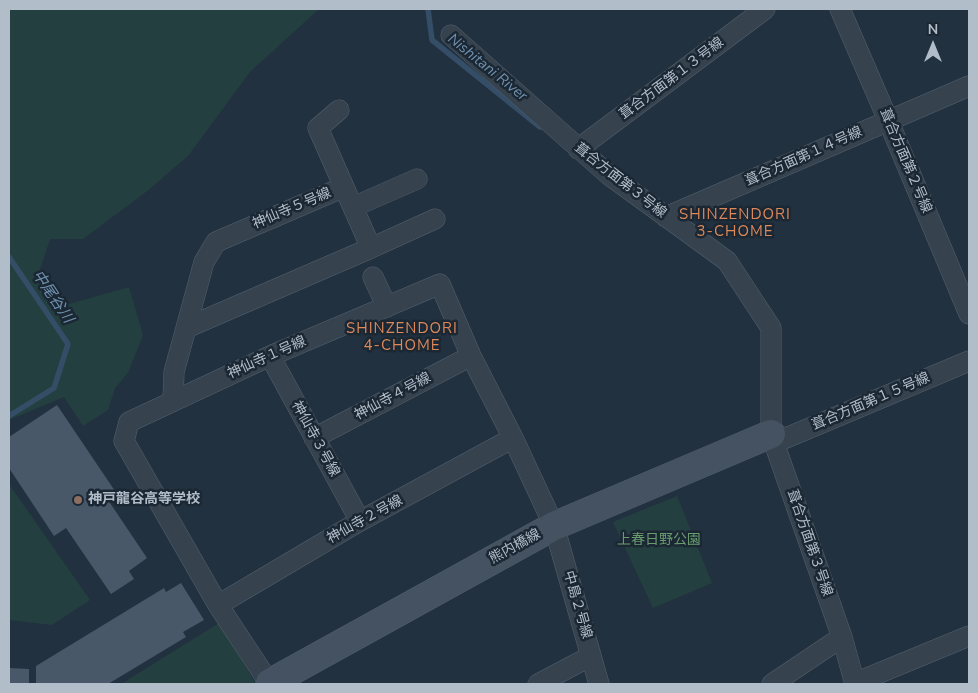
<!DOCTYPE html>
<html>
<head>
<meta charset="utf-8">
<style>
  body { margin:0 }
  #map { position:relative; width:978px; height:693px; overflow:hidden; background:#22313f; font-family:"Nunito Sans",sans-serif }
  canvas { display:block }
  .frame { position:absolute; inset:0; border:10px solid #b2bdca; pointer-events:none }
  .north { position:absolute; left:908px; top:20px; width:50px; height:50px; -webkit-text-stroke:4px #1b2834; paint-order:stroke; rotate:0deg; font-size:14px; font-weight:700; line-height:20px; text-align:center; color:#b2bdca }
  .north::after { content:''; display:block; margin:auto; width:18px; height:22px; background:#b2bdca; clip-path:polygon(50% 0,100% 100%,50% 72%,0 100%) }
</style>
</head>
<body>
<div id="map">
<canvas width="978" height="693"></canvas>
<div class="frame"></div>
<div class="north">N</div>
</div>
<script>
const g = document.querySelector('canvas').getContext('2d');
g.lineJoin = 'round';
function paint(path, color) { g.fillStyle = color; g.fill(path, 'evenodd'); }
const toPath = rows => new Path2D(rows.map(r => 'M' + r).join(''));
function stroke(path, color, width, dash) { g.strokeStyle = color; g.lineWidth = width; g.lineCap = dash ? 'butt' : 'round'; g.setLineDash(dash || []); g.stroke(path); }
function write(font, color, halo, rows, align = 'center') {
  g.font = font + ' "Nunito Sans","Noto Sans JP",sans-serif'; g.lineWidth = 5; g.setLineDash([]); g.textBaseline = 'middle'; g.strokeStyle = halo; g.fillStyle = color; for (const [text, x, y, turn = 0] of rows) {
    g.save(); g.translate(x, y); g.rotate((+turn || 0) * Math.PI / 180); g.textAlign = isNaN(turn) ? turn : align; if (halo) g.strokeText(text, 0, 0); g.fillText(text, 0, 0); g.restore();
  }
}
const green = toPath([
  [9,9,319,9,250,72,188,156,146,192,83,239,50,239,36,282,69,304,129,287,143,335,128,373,115,388,108,410,83,426,64,397,9,420],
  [9,484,90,600,52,625,9,620],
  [677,496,712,583,653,608,613,522],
  [219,623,256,684,121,684]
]);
const stream = toPath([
  [428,9,432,40,540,127],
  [9,257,68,344,54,388,9,416]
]);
const building = toPath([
  [57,405,117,494,108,500,147,558,129,571,134,579,111,594,66,528,54,536,9,468,9,437],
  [181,583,204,620,183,632,186,637,108,684,36,684,36,666,164,588,166,592],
  [9,668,29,669,29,684,9,684]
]);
const street = toPath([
  [840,9,888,120,969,314],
  [451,35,609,175,727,261,771,328,771,434,842,637,855,684],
  [339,110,318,128,344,187],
  [578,149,765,9],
  [353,207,417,179],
  [666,217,969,86],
  [371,248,435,219],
  [373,277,387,307],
  [270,356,360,521],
  [173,400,174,372,204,262,216,242,344,187,371,248,186,328],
  [771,434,786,438,969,361],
  [314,438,471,356],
  [218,605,360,521,513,438],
  [855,683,969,636],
  [270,684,218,605,124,441,129,422,270,356,440,284,471,356,513,438,554,526,599,684],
  [538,684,591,656],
  [772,684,842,637]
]);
const secondary = toPath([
  [270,683,554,526,771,434]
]);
const markers = [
  [78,500,5,"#8d6e63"]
];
const streetNames = [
  ["葺合方面第１３号線",672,79,-37],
  ["葺合方面第１４号線",804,157,-24],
  ["葺合方面第２号線",905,161,67],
  ["葺合方面第３号線",620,181,38],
  ["神仙寺５号線",292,209,-23],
  ["神仙寺１号線",267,358,-24],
  ["神仙寺４号線",393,397,-28],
  ["葺合方面第１５号線",871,402,-23],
  ["神仙寺３号線",315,439,61],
  ["神仙寺２号線",365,520,-29],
  ["葺合方面第３号線",809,543,71],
  ["熊内橋線",515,547,-29],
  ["中島２号線",577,605,74]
];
const poiNames = [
  ["神戸龍谷高等学校",88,500]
];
const parkNames = [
  ["上春日野公園",659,541]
];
const waterNames = [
  ["Nishitani River",487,68,39],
  ["中尾谷川",52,297,56]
];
const neighbourhoodNames = [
  ["SHINZENDORI",735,215],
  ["3-CHOME",735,232],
  ["SHINZENDORI",402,329],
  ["4-CHOME",402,346]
];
paint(green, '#243f40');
stroke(stream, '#354e67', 5.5);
paint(building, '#485868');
stroke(street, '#54606d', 21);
stroke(secondary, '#54606d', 29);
stroke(street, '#36434f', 20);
stroke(secondary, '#445262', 28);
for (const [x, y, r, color] of markers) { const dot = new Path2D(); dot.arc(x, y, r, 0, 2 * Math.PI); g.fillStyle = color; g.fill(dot); stroke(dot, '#1b2834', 2); }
write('14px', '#b2bdca', '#1b2834', streetNames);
write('bold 14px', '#b2bdca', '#1b2834', poiNames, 'left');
write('14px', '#689c6f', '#1b2834', parkNames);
write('italic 15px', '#7091af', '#1b2834', waterNames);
g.letterSpacing = '1px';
write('15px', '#dc885b', '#1b2834', neighbourhoodNames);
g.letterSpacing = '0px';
</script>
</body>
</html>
